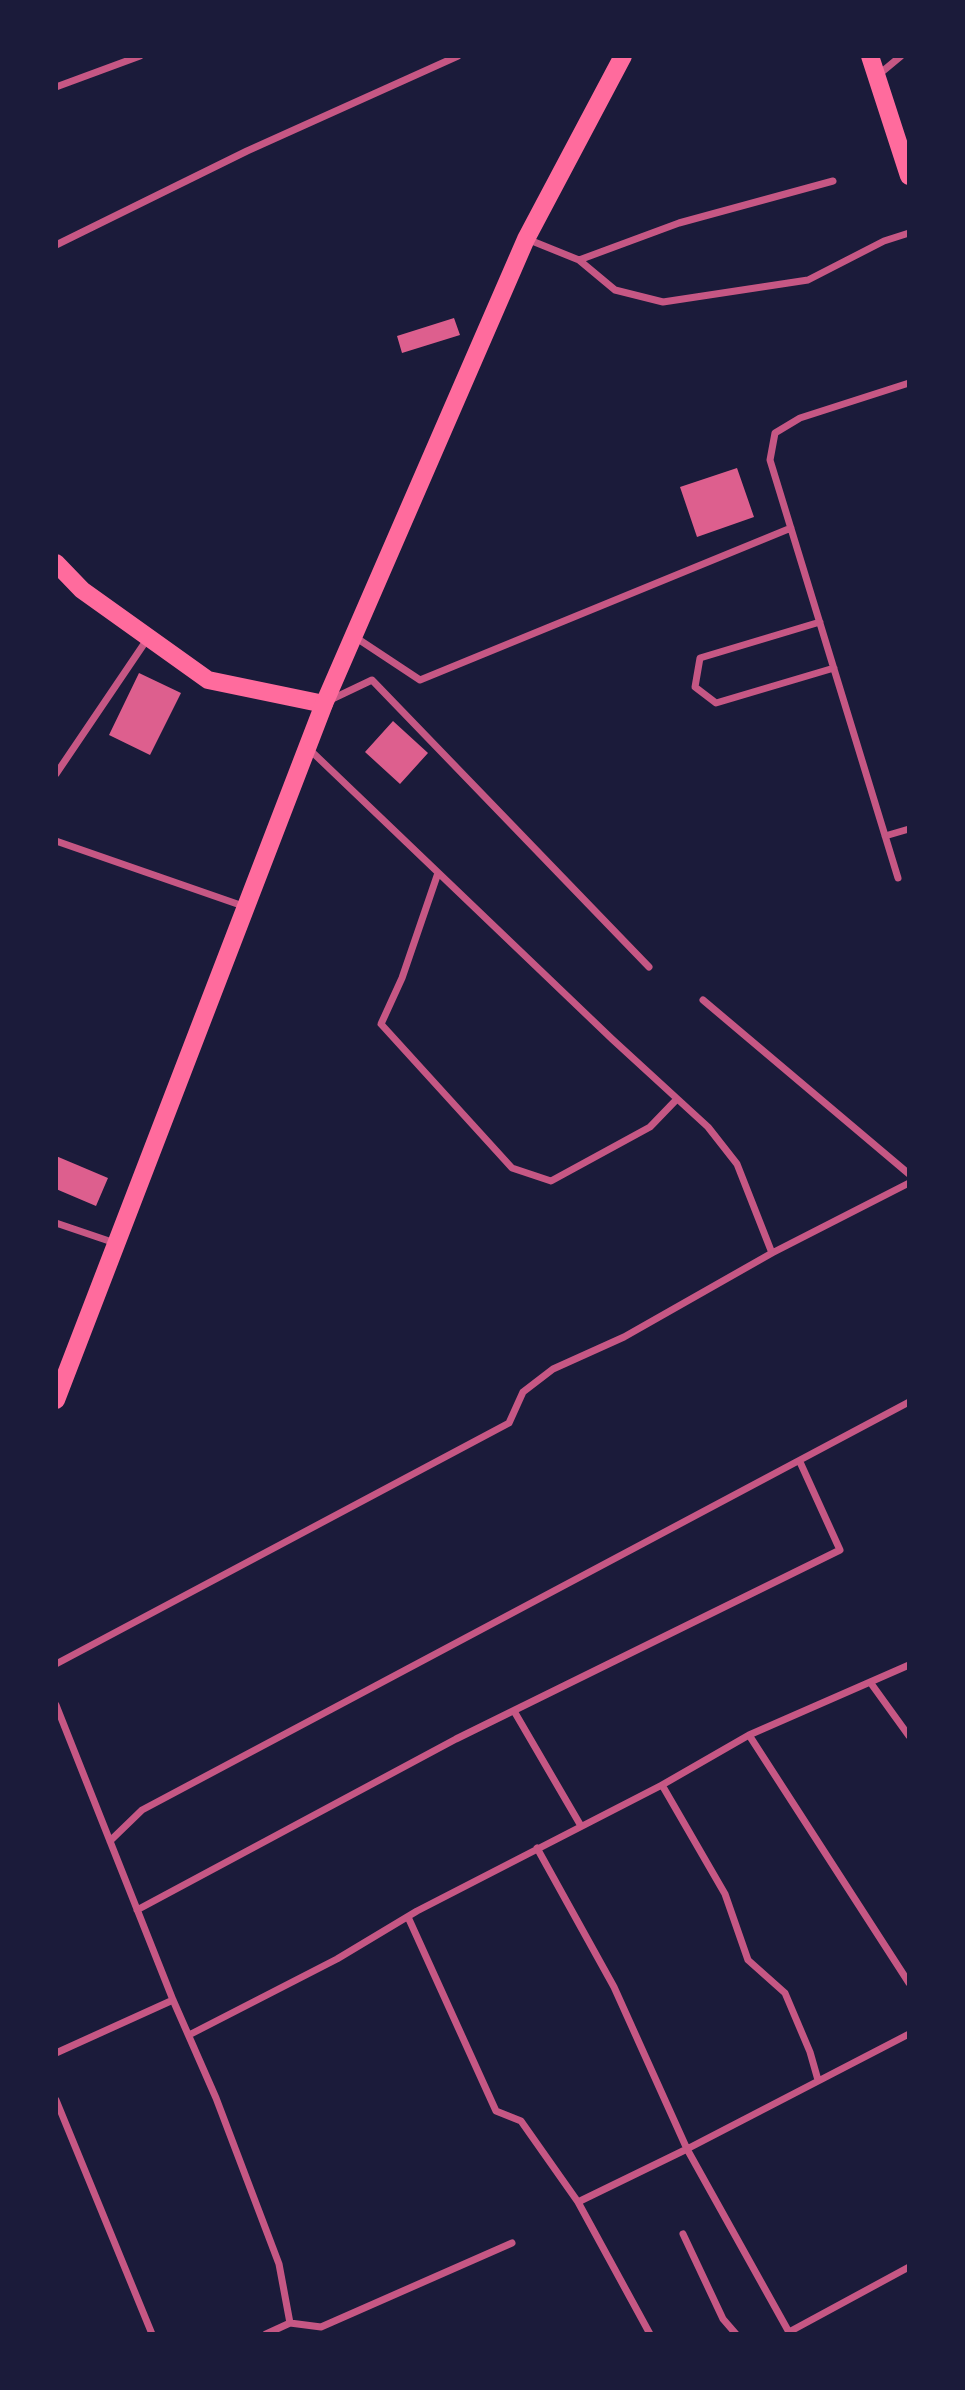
<!DOCTYPE html>
<html>
<head>
<meta charset="utf-8">
<style>
  body { margin:0 }
  #map { position:relative; width:965px; height:2390px; overflow:hidden; background:#1b1b3a; font-family:"Sofia Sans Condensed",sans-serif }
  canvas { display:block }
  .frame { position:absolute; inset:0; border:58px solid #1b1b3a; pointer-events:none }
</style>
</head>
<body>
<div id="map">
<canvas width="965" height="2390"></canvas>
<div class="frame"></div>
</div>
<script>
const g = document.querySelector('canvas').getContext('2d');
g.lineJoin = 'round';
function paint(path, color) { g.fillStyle = color; g.fill(path, 'evenodd'); }
const toPath = rows => new Path2D(rows.map(r => 'M' + r).join(''));
function stroke(path, color, width, dash) { g.strokeStyle = color; g.lineWidth = width; g.lineCap = dash ? 'butt' : 'round'; g.setLineDash(dash || []); g.stroke(path); }
const building = toPath([
  [454,318,460,335,402,353,397,336],
  [737,468,754,517,697,537,680,487],
  [139,673,181,693,150,755,109,735],
  [393,721,428,753,400,784,365,752],
  [56,1156,108,1178,96,1206,56,1189]
]);
const minor = toPath([
  [877,76,901,56],
  [56,87,140,56],
  [527,239,579,260,615,290,663,302,808,280,884,241,909,233],
  [56,245,247,151,458,56],
  [579,260,679,223,833,181],
  [820,622,700,658,695,687,716,703,834,668],
  [355,637,420,680,791,528],
  [330,700,372,680,649,967],
  [309,749,612,1039,708,1127,737,1164,772,1253],
  [56,774,148,638],
  [885,836,909,829],
  [56,841,246,907],
  [438,873,402,978,381,1024,512,1168,551,1181,650,1127,677,1099],
  [898,878,770,460,775,433,800,418,909,383],
  [703,1000,909,1174],
  [56,1223,115,1243],
  [56,1664,509,1423,523,1392,553,1369,624,1337,772,1253,909,1183],
  [870,1682,909,1736],
  [56,1705,173,2000,216,2098,279,2264,290,2323,266,2334],
  [514,1711,581,1826],
  [749,1735,909,1983],
  [662,1785,725,1894,748,1960,785,1993,810,2052,818,2080],
  [110,1841,142,1810,909,1402],
  [537,1848,614,1987,687,2149,790,2334],
  [137,1910,456,1739,840,1550,800,1462],
  [408,1917,496,2111,521,2121,578,2202,650,2334],
  [189,2035,337,1959,417,1911,662,1785,749,1735,909,1665],
  [56,2053,173,2000],
  [56,2100,152,2334],
  [578,2202,687,2149,909,2034],
  [683,2234,723,2319,736,2334],
  [290,2323,321,2327,512,2243],
  [789,2332,909,2267]
]);
const primary = toPath([
  [870,56,909,176],
  [56,563,82,590,208,680,324,704]
]);
const trunk = toPath([
  [56,1400,324,704,526,239,623,56]
]);
paint(building, '#dd5f8e');
stroke(minor, '#c65784', 7);
stroke(primary, '#ff6b9d', 18);
stroke(trunk, '#ff6b9d', 18);
</script>
</body>
</html>
